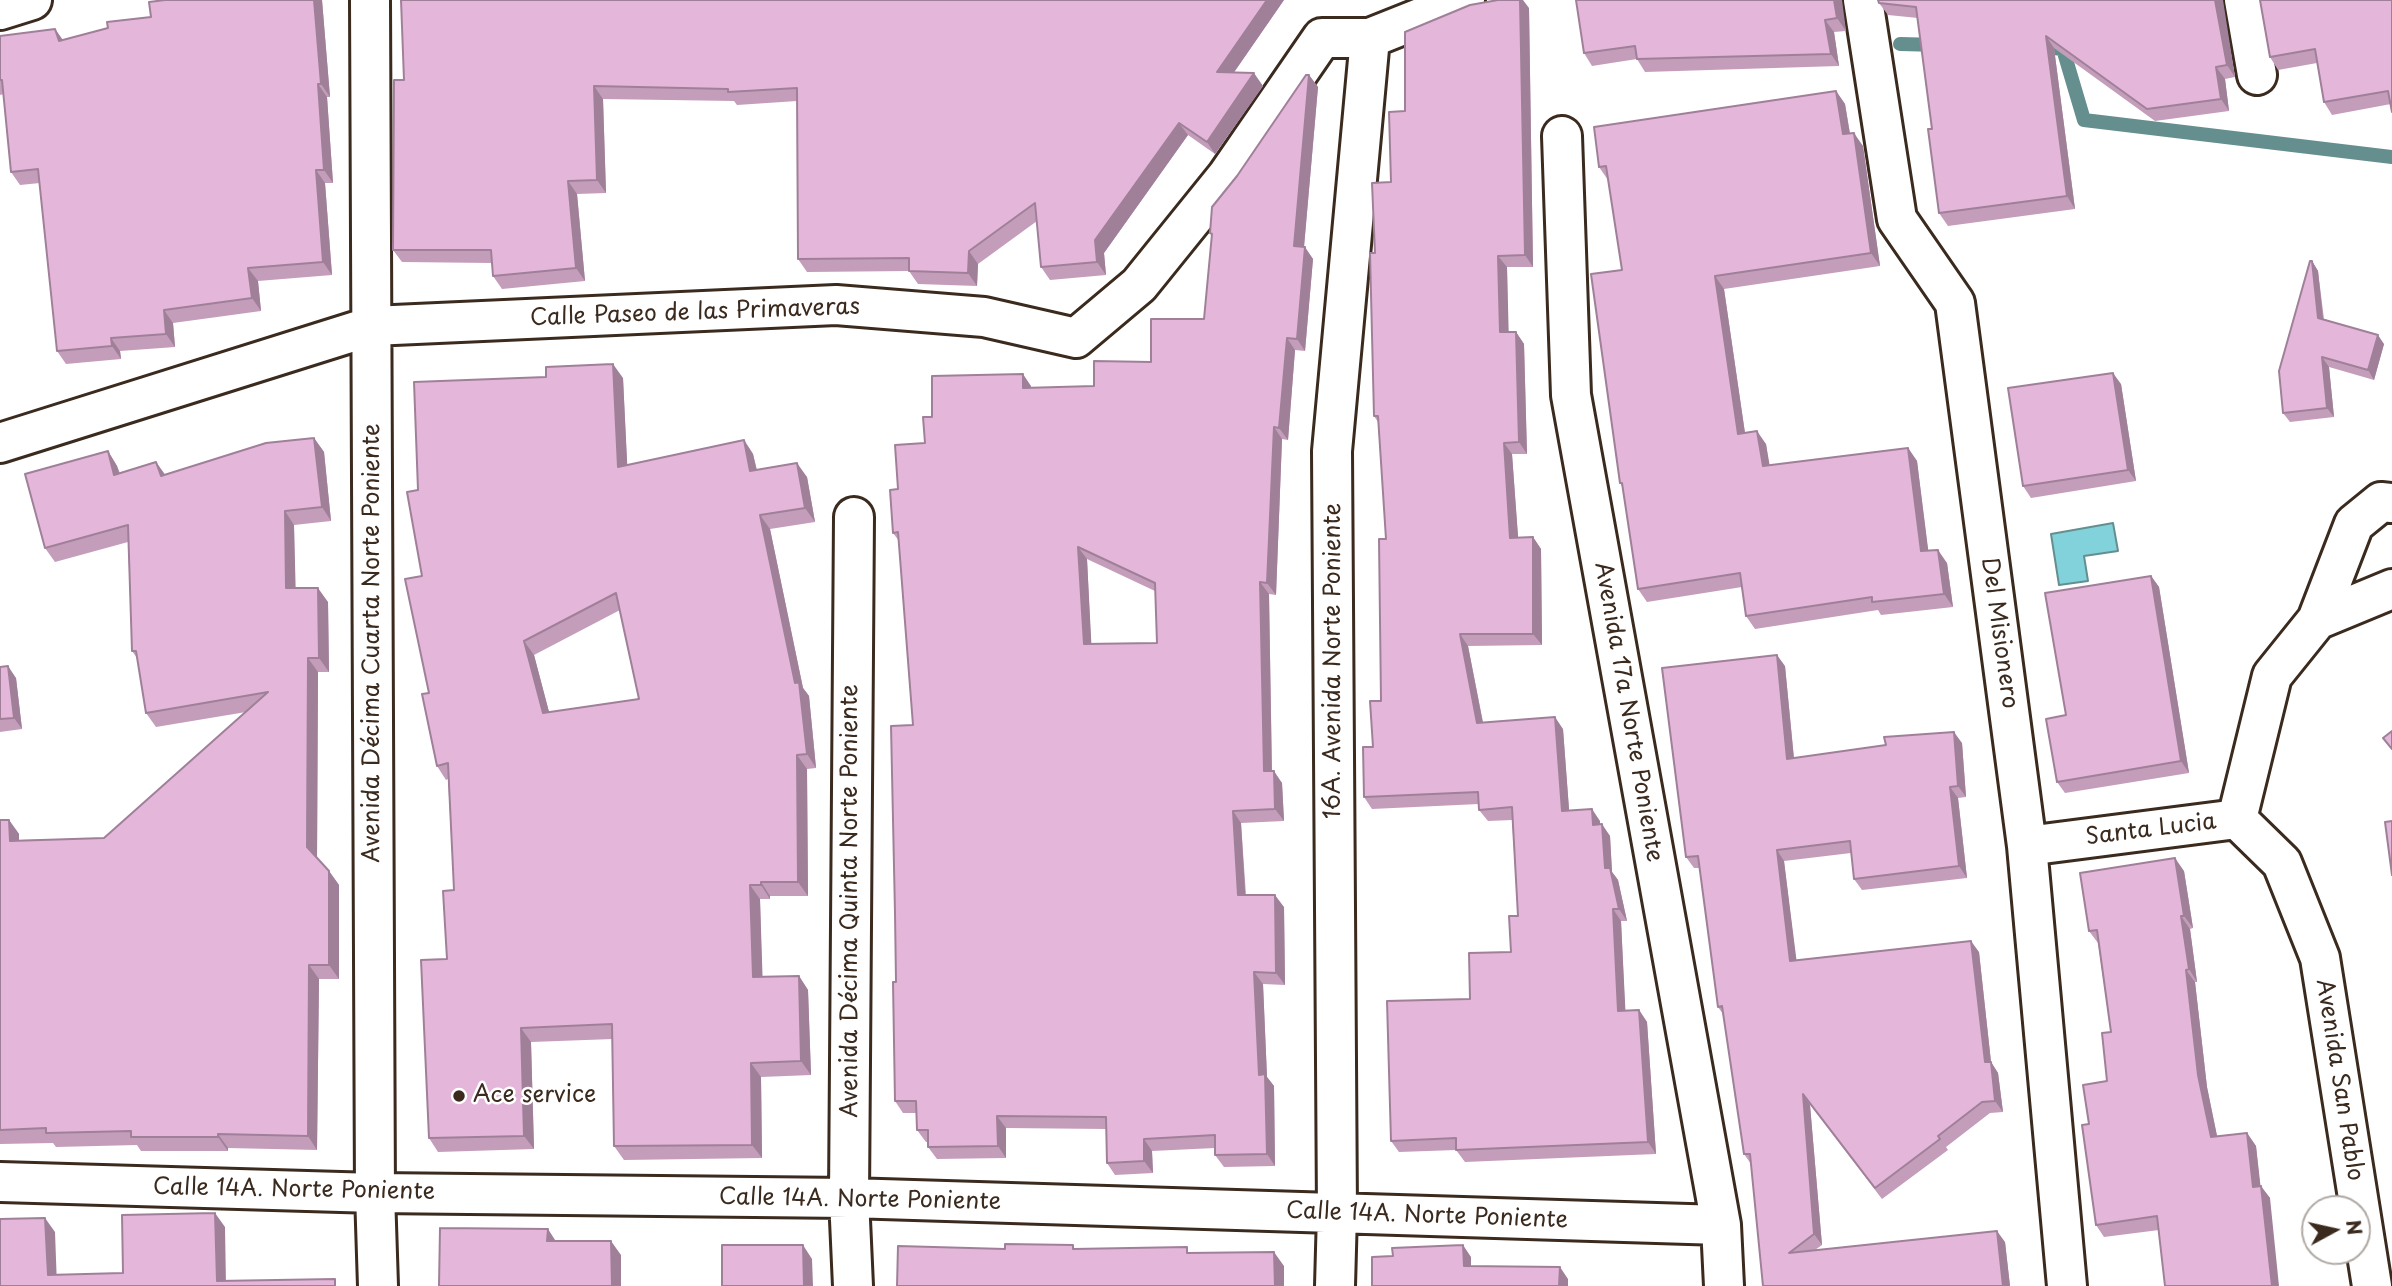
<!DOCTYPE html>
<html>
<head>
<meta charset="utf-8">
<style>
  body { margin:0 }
  #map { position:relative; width:2392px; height:1286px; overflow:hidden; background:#fff; font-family:"Playpen Sans",sans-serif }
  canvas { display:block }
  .north { position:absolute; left:2301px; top:1195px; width:70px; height:70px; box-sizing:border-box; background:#fff; border:2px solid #b1aaa5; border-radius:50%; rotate:82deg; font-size:19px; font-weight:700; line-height:28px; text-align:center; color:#3b2a1e }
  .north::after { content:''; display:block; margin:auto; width:24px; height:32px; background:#3b2a1e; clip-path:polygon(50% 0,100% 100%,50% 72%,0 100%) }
</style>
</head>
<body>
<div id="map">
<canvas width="2392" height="1286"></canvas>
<div class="north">N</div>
</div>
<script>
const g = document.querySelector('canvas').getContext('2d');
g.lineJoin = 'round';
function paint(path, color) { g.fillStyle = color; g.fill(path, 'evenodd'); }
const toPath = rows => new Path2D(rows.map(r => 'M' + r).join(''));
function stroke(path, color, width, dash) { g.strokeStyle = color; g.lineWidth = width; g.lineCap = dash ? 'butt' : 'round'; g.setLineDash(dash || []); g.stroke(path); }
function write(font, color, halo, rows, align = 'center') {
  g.font = font + ' "Playpen Sans",sans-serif'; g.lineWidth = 5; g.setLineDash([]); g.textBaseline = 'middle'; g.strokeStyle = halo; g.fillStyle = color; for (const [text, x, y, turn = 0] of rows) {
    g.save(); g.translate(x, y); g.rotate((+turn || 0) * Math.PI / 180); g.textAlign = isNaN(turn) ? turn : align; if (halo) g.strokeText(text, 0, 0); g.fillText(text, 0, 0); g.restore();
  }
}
const water = toPath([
  [2113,523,2118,551,2084,556,2088,581,2059,585,2051,534,2113,523]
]);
const stream = toPath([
  [1900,44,1939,45],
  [2053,48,2063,49,2084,120,2392,157]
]);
const minor = toPath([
  [370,0,375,1193,378,1286],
  [1863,0,1897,219,1955,303,2027,846,2067,1286],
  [2244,0,2257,75],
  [0,10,32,0],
  [1562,136,1571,395,1721,1225,1724,1286],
  [0,443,372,326,836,305,984,317,1076,338,1139,285,1227,176,1322,38,1370,38,1465,0],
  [2317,620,2354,524,2381,502,2392,503],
  [2237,819,2282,863,2320,958,2372,1286],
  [2237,819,2272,676,2317,620,2392,589],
  [2027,846,2237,819],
  [0,1182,375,1193,849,1198,1721,1225],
  [853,1286,849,1198,854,517],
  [1335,1286,1337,1213,1332,451,1370,38]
]);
const wall = toPath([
  [322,0,330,97,327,97,333,183,325,183,332,275,258,281,261,311,173,323,175,347,120,351,121,359,66,364,57,351,40,183,20,185,11,172,4,94,0,95,0,36,55,29,63,40],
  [401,0,1284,0,1234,72,1263,86,1215,154,1188,135,1104,253,1106,275,1050,280,1041,267,1037,221,978,264,977,286,918,284,909,271,807,272,798,259,797,101,737,105,734,101,603,99,606,193,577,194,585,281,502,289,493,276,492,263,402,262,393,250,404,80],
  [2392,0,2391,104,2332,115,2324,102,2317,63,2278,70,2270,57],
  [1841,3,1846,31,1834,32,1839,66,1645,72,1637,59,1592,66,1584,53],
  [1879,3,2222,3,2235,77,2225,79,2229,111,2155,121,2054,48,2075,209,1948,226,1939,213,1932,129,1918,18,1888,15],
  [1529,8,1533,267,1507,267,1508,332,1516,332,1524,344,1527,454,1512,454,1518,538,1533,537,1541,549,1542,645,1468,646,1483,722,1563,729,1569,810,1600,821,1600,824,1610,836,1612,872,1618,880,1627,921,1621,921,1625,1010,1639,1010,1647,1022,1656,1154,1465,1162,1456,1150,1399,1152,1391,1141,1470,999,1511,952,1518,916,1512,820,1488,821,1479,810,1479,804,1372,809,1364,797,1381,701,1386,539,1378,422,1374,416,1375,253,1391,182,1405,111],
  [1309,75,1318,87,1304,247,1313,259,1305,351,1295,350,1288,440,1282,439,1276,595,1269,594,1272,771,1282,783,1284,821,1241,823,1246,895,1284,907,1285,985,1263,984,1267,1077,1274,1086,1275,1166,1224,1167,1215,1155,1215,1148,1152,1151,1153,1173,1115,1175,1107,1163,1106,1129,1006,1128,1006,1158,937,1159,928,1147,928,1142,926,1142,917,1130,917,1113,903,1113,895,1101,896,982,913,725,899,541,893,533,898,489,925,443,932,417,1031,386,1031,388,1094,386,1151,362,1204,319,1212,236,1210,233,1237,176],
  [1087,559,1155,591,1157,643,1091,644],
  [1836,91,1845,104,1850,133,1863,146,1880,266,1724,289,1745,433,1766,444,1769,465,1908,448,1917,461,1928,551,1947,563,1953,607,1881,615,1878,610,1755,629,1746,616,1742,587,1647,602,1638,589,1623,488,1620,483,1622,270,1608,180,1599,167],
  [2312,261,2318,271,2324,319,2384,344,2374,380,2329,367,2334,417,2290,422,2283,413],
  [546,377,623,378,627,465,744,440,753,454,757,470,807,477,815,522,770,529,803,688,809,696,816,768,807,769,808,896,770,896,770,899,760,899,762,977,799,976,808,990,811,1075,761,1077,762,1158,624,1160,614,1146,613,1039,531,1042,534,1149,438,1152,429,1138,454,890,448,779,446,780,437,766,429,693,418,490],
  [620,610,639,699,549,712,534,655],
  [2121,384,2136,481,2031,498,2023,486],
  [314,438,324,452,331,521,294,525,295,588,328,602,329,672,318,672,317,858,329,871,339,885,339,979,319,979,317,1150,228,1148,228,1151,141,1151,137,1145,56,1147,53,1143,0,1144,0,820,9,820,19,834,19,840,104,838,246,712,156,727,146,713,137,658,132,651,128,542,55,562,45,548,108,451,117,466,120,473,156,462,165,475],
  [2151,576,2159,587,2189,773,2065,793,2057,782,2066,715],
  [1785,666,1794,758,1962,743,1966,797,1958,798,1967,878,1862,890,1854,879,1851,853,1784,861,1796,961,1979,952,1991,1062,1998,1073,2003,1112,1990,1113,1946,1147,1948,1150,1882,1199,1810,1105,1822,1245,1815,1250,2005,1242,2010,1286,1763,1286,1751,1164,1744,1154,1723,1014,1718,1007,1700,868,1694,868,1686,857],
  [0,667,16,678,22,729,0,732],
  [2184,871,2193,928,2190,929,2197,982,2195,982,2207,1087,2217,1137,2247,1133,2256,1146,2260,1186,2270,1198,2159,1230,2104,1237,2096,1225,2089,1124,2107,1081,2111,1032,2098,943,2089,931]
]);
const shadedWall = toPath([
  [314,0,322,0,330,97,321,84],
  [1267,0,1284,0,1226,84,1217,72],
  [1520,0,1523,0,1529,8,1533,267,1525,255],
  [1834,0,1842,0,1846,31,1837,18],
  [2215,0,2223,0,2235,77,2227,65],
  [1825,20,1834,32,1839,66,1831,54],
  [55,29,64,42,59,41],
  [2046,36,2054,48,2075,209,2067,196],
  [2216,67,2225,79,2229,111,2221,99],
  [1254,73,1263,86,1215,154,1207,142],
  [1309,75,1318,87,1303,258,1294,246],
  [318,84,327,97,333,183,324,170],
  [594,86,603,99,606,193,597,180],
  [1836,91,1845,104,1852,147,1843,134],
  [1179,123,1188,135,1104,253,1106,275,1097,262,1095,240],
  [1854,133,1863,146,1880,266,1871,253],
  [316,170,325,183,332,275,323,262],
  [568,181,577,194,585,281,576,268],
  [1305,247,1313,259,1305,351,1297,339],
  [969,251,978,264,977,286,968,273],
  [1498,256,1507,267,1509,344,1500,332],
  [2312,261,2318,271,2324,327,2318,318],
  [248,268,258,281,261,311,252,298],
  [1715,276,1724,289,1747,447,1738,434],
  [164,310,173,323,175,347,166,334],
  [1516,332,1524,344,1527,454,1519,442],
  [2378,335,2384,344,2374,380,2368,370],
  [111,338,120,351,121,359,112,346],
  [1287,338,1295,350,1288,440,1279,428],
  [2322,357,2329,367,2334,417,2327,408],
  [613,364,623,378,628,480,618,467],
  [2113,373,2121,384,2136,481,2128,470],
  [1023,374,1031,386,1031,400,1023,388],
  [1274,427,1282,439,1276,595,1267,583],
  [1757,431,1766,444,1772,479,1763,466],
  [314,438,324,452,331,521,322,507],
  [744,440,753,454,760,485,750,471],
  [1504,443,1512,454,1519,549,1510,538],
  [1908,448,1917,461,1930,564,1921,551],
  [108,451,117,466,124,489,114,475],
  [156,462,166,476,161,476],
  [797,463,807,477,815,522,805,508],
  [285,511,294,525,296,602,286,588],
  [760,515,770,529,803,688,809,696,816,768,807,754,795,683],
  [1533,537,1541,549,1542,645,1533,634],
  [1078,547,1087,559,1092,656,1084,644],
  [1938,550,1947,563,1953,607,1944,594],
  [2151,576,2159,587,2189,773,2181,761],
  [1260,582,1269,594,1272,783,1264,771],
  [318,588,328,602,329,672,319,658],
  [1460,634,1468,646,1485,734,1477,723],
  [524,641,534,655,553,727,543,713],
  [1777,655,1785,666,1795,770,1787,759],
  [308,658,318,672,317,861,307,847],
  [8,666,16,678,22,729,14,718],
  [1555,717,1563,729,1570,822,1562,811],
  [1954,732,1962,743,1966,797,1958,786],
  [797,755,807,769,808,896,798,882],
  [1274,771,1282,783,1284,821,1275,809],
  [1950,787,1958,798,1967,878,1959,866],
  [1592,809,1600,821,1601,836,1593,825],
  [1233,811,1241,823,1246,907,1238,895],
  [9,820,19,834,19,855,10,841],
  [1602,824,1610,836,1612,872,1618,880,1627,921,1619,909,1605,868],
  [1777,850,1784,861,1798,972,1790,961],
  [2175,858,2184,871,2193,928,2184,916],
  [329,871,339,885,339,979,329,965],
  [761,882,770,896,770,899,761,885],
  [750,885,760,899,763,991,753,977],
  [1275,895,1284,907,1285,985,1276,973],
  [1613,909,1621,921,1626,1022,1618,1011],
  [2181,916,2190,929,2197,982,2189,969],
  [1971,941,1979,952,1991,1062,1998,1073,2003,1112,1995,1101,1985,1062],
  [309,965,319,979,317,1150,308,1136],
  [2186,970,2195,982,2207,1087,2220,1150,2211,1137,2198,1075],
  [1254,972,1263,984,1267,1077,1274,1086,1275,1166,1267,1154,1259,1075],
  [799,976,808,990,811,1075,801,1061],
  [1639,1010,1647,1022,1656,1154,1648,1142],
  [521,1028,531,1042,534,1149,524,1136],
  [751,1063,761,1077,762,1158,752,1145],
  [1803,1094,1810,1105,1822,1245,1814,1234],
  [997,1116,1006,1128,1006,1158,998,1146],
  [2247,1133,2256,1146,2262,1199,2253,1187],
  [218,1134,228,1148,228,1151,218,1137],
  [1144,1139,1152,1151,1153,1173,1144,1161],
  [2261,1186,2270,1198,2279,1286,2272,1286],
  [215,1213,225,1227,226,1286,217,1281],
  [45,1218,55,1232,57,1286,48,1275],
  [548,1229,557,1243,547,1241],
  [1997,1231,2005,1242,2010,1286,2003,1286],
  [611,1241,621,1255,621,1286,612,1286],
  [803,1245,812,1259,813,1286,804,1286],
  [1463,1245,1471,1257,1471,1277,1464,1266],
  [1274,1252,1284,1266,1284,1286,1275,1286],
  [1560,1267,1568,1279,1568,1286,1559,1286]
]);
const building = toPath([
  [165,0,314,0,321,84,318,84,324,170,316,170,323,262,248,268,252,298,164,310,166,334,111,338,112,346,57,351,38,169,11,172,2,80,0,80,0,36,55,29,59,41,108,28,107,22,151,17,149,2,165,0],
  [401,0,1267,0,1217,72,1254,73,1207,142,1179,123,1095,240,1097,262,1041,267,1035,203,969,251,968,273,909,271,909,258,798,259,797,88,728,92,728,89,594,86,597,180,568,181,576,268,493,276,491,250,393,250,394,80,404,80,401,0],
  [1498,0,1520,0,1525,255,1498,256,1500,332,1516,332,1519,442,1504,443,1510,538,1533,537,1533,634,1460,634,1477,723,1555,717,1562,811,1592,809,1593,825,1602,824,1605,868,1610,868,1619,909,1613,909,1618,1011,1639,1010,1648,1142,1456,1150,1456,1138,1391,1141,1387,1001,1470,999,1469,953,1511,952,1509,916,1518,916,1512,807,1479,810,1478,792,1364,797,1363,747,1373,747,1370,701,1381,701,1379,539,1386,539,1378,416,1374,416,1370,253,1375,253,1372,183,1391,182,1389,112,1405,111,1405,32,1470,5,1498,0],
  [1576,0,1834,0,1837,18,1825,20,1831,54,1637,59,1635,46,1584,53,1576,0],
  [1878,0,2215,0,2227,65,2216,67,2221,99,2147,109,2046,36,2067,196,1939,213,1928,129,1932,129,1916,7,1879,3,1878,0],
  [2260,0,2392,0,2392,112,2388,91,2324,102,2315,49,2270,57,2260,0],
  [1306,75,1309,75,1294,246,1305,247,1297,339,1287,338,1279,428,1274,427,1267,583,1260,582,1264,771,1274,771,1275,809,1233,811,1238,895,1275,895,1276,973,1254,972,1259,1075,1265,1074,1267,1154,1215,1155,1215,1135,1144,1139,1144,1161,1107,1163,1106,1117,997,1116,998,1146,928,1147,928,1130,917,1130,916,1101,895,1101,893,982,896,982,895,913,891,726,913,725,898,532,893,533,890,490,898,489,895,445,925,443,923,417,932,417,932,376,1023,374,1023,388,1094,386,1094,361,1151,362,1151,319,1204,319,1212,234,1210,233,1212,207,1237,176,1306,75],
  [1078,547,1155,583,1157,643,1084,644,1078,547],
  [1836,91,1843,134,1854,133,1871,253,1715,276,1738,434,1757,431,1763,466,1908,448,1921,551,1938,550,1944,594,1872,602,1872,597,1746,616,1740,573,1638,589,1622,483,1620,483,1591,274,1622,270,1606,166,1599,167,1594,127,1836,91],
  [2310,261,2312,261,2318,318,2378,335,2368,370,2322,357,2327,408,2283,413,2279,371,2310,261],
  [613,364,618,467,744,440,750,471,797,463,805,508,760,515,795,683,799,682,807,754,797,755,798,882,761,882,761,885,750,885,753,977,799,976,801,1061,751,1063,752,1145,614,1146,612,1024,521,1028,524,1136,429,1138,421,960,447,959,443,891,454,890,448,763,437,766,422,694,429,693,405,579,422,576,407,492,418,490,414,382,546,377,546,367,613,364],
  [616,593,639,699,543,713,524,641,616,593],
  [2113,373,2128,470,2023,486,2008,388,2113,373],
  [314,438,322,507,285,511,286,588,318,588,319,658,308,658,307,847,329,871,329,965,309,965,308,1136,218,1134,218,1137,131,1137,131,1131,46,1133,46,1128,0,1130,0,820,9,820,10,841,104,838,268,692,146,713,136,651,132,651,128,525,45,548,25,474,108,451,114,475,156,462,161,476,266,443,314,438],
  [2151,576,2181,761,2057,782,2046,719,2066,715,2045,593,2151,576],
  [1777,655,1787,759,1886,745,1884,737,1954,732,1958,786,1950,787,1959,866,1854,879,1850,841,1777,850,1790,961,1971,941,1985,1062,1991,1062,1995,1101,1982,1102,1938,1136,1940,1139,1875,1188,1803,1094,1814,1234,1789,1253,1997,1231,2003,1286,1763,1286,1750,1154,1744,1154,1722,1006,1718,1007,1698,856,1686,857,1662,668,1777,655],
  [8,666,14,718,0,719,0,667,8,666],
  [2392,731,2392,749,2383,738,2392,731],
  [2392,821,2392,875,2385,822,2392,821],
  [2175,858,2184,916,2181,916,2189,969,2186,970,2198,1075,2211,1137,2247,1133,2253,1187,2261,1186,2272,1286,2165,1286,2157,1216,2096,1225,2082,1125,2089,1124,2083,1085,2107,1081,2102,1033,2111,1032,2097,930,2089,931,2080,873,2175,858],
  [215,1213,217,1281,335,1279,335,1286,0,1286,0,1219,45,1218,48,1275,123,1273,122,1215,215,1213],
  [440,1228,548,1229,547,1241,611,1241,612,1286,439,1286,440,1228],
  [1005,1244,1073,1245,1073,1249,1187,1247,1187,1253,1274,1252,1275,1286,897,1286,898,1246,1005,1249,1005,1244],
  [722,1245,803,1245,804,1286,722,1286,722,1245],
  [1463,1245,1464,1266,1560,1267,1559,1286,1372,1286,1372,1257,1393,1256,1392,1248,1463,1245]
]);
const markers = [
  [459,1096,7,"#3b2a1e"]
];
const streetNames = [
  ["Calle Paseo de las Primaveras",695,313,-2],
  ["Del Misionero",1999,633,82],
  ["Avenida Décima Cuarta Norte Poniente",373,643,-90],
  ["16A. Avenida Norte Poniente",1334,661,-90],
  ["Avenida 17a Norte Poniente",1628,712,80],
  ["Santa Lucia",2151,830,-7],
  ["Avenida Décima Quinta Norte Poniente",851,901,-90],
  ["Avenida San Pablo",2339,1080,81],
  ["Calle 14A. Norte Poniente",294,1190,1],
  ["Calle 14A. Norte Poniente",860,1200,1],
  ["Calle 14A. Norte Poniente",1427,1216,2]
];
const poiNames = [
  ["Ace service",473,1096]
];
paint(water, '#81d2db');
stroke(water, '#658f8f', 2);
stroke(stream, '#658f8f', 14);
stroke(minor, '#3b2a1e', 44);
stroke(minor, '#fff', 38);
paint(wall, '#c49dbb');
paint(shadedWall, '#a08099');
paint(building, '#e4b7da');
stroke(building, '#a08099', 2);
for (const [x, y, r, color] of markers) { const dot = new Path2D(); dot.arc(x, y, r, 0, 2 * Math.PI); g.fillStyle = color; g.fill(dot); stroke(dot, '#fff', 2.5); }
write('23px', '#3b2a1e', '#fff', streetNames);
write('23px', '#3b2a1e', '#fff', poiNames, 'left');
</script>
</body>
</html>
